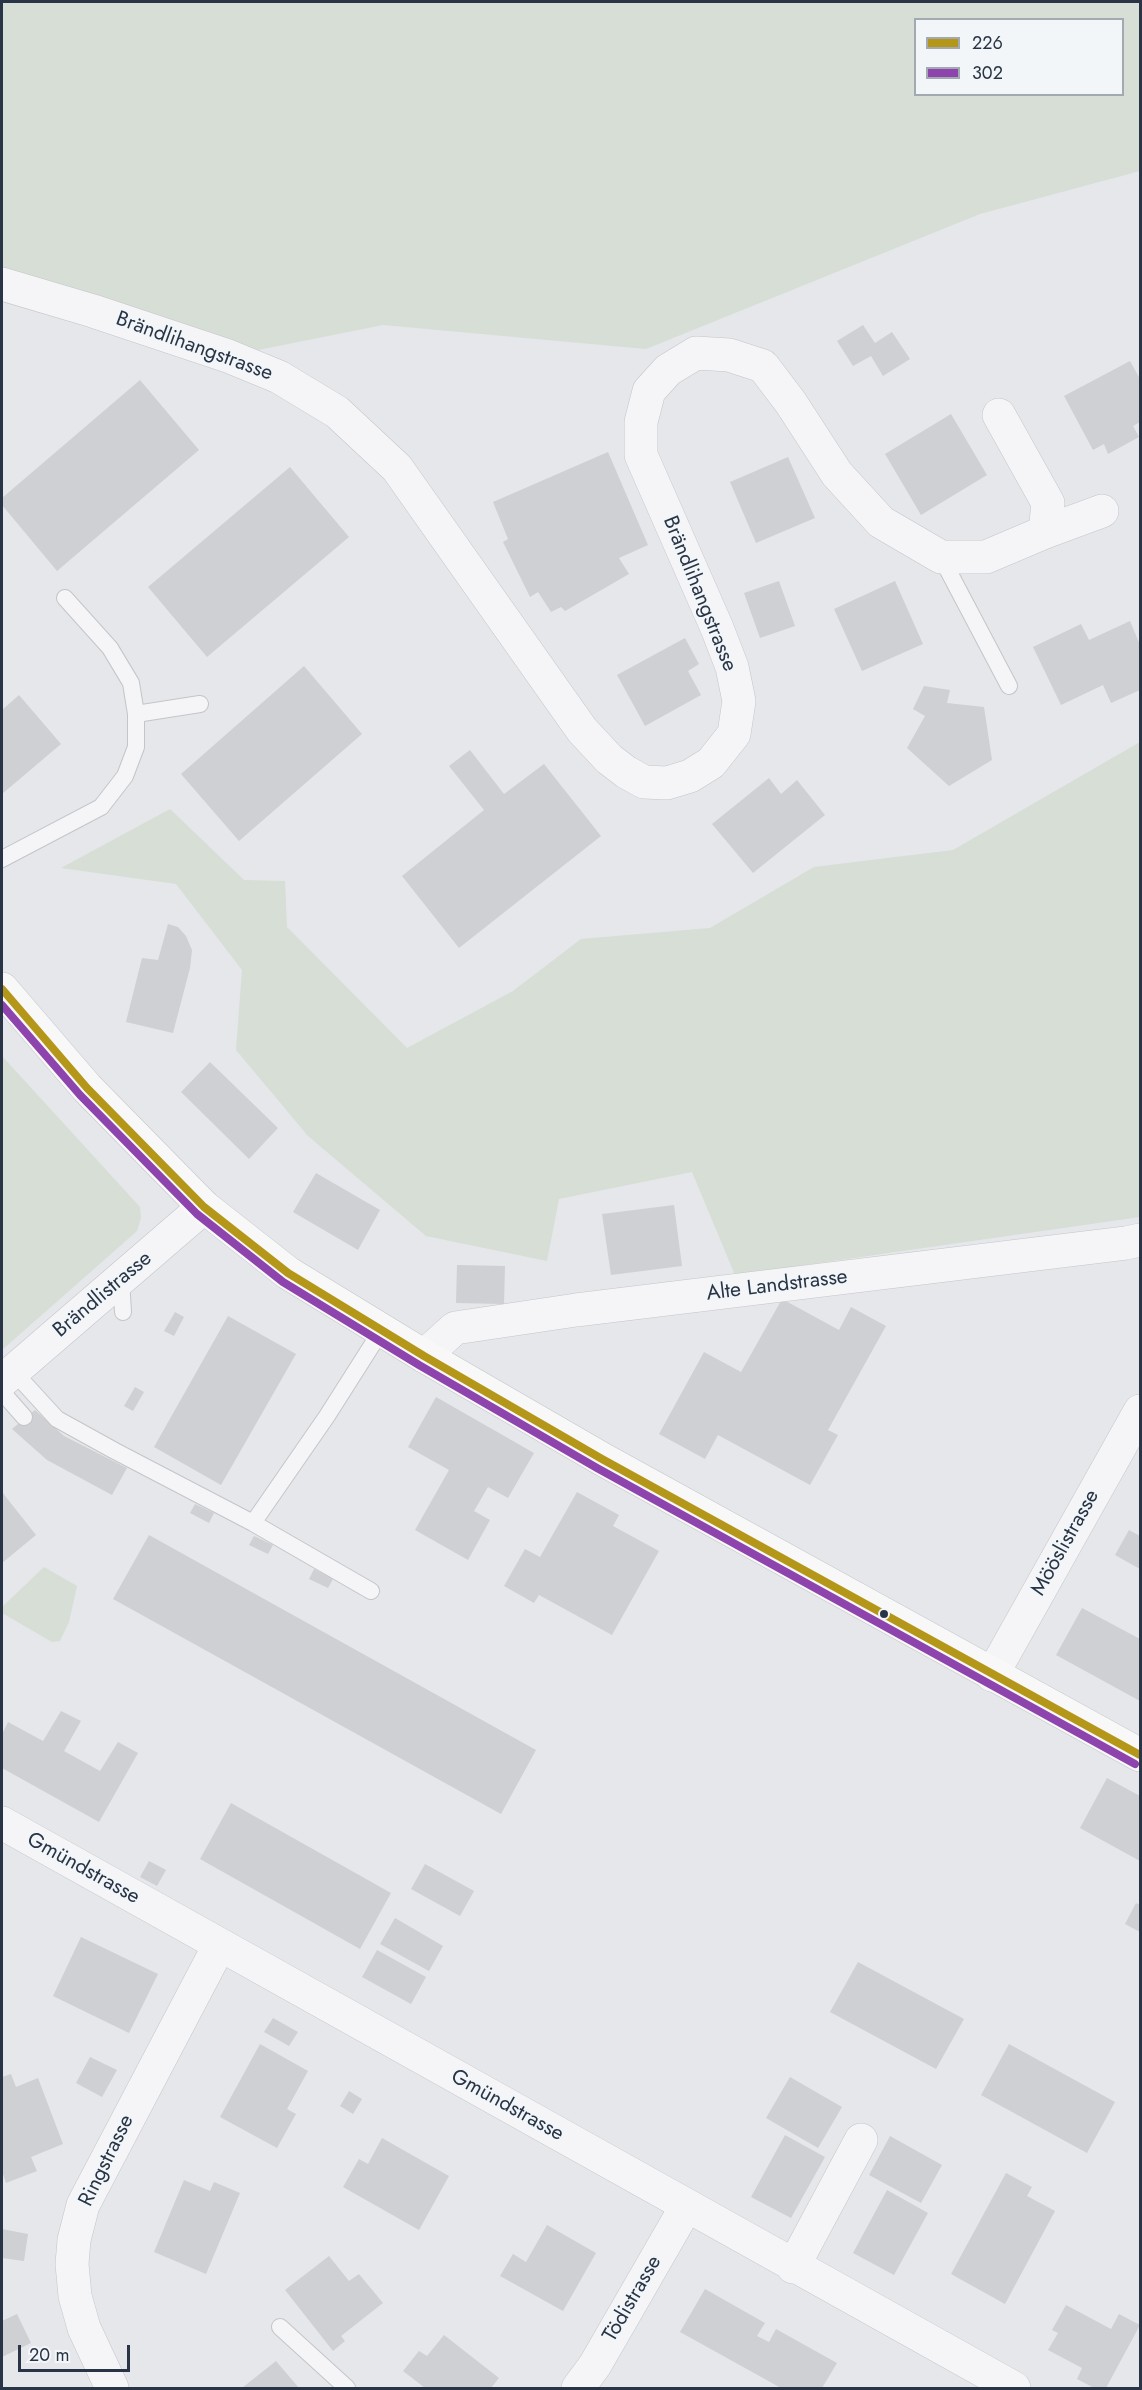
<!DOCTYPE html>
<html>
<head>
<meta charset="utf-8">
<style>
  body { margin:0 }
  #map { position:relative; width:1142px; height:2390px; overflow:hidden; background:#e5e7ea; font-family:Jost,sans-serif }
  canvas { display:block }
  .frame { position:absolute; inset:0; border:3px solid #293546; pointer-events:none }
  .legend { position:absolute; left:914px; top:18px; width:210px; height:78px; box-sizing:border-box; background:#f3f6f9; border:2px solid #a2a9b1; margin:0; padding:8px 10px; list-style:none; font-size:18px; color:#293546 }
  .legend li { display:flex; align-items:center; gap:12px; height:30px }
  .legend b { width:30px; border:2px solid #a2a9b1 }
  .scale { position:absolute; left:18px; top:2345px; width:112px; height:27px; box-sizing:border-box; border:3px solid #293546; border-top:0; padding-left:8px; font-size:18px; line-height:21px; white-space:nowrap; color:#293546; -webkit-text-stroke:4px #f3f6f9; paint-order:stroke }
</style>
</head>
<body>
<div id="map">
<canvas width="1142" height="2390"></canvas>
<div class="frame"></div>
<ul class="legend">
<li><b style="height:8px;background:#b49718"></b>226</li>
<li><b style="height:8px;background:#8e44ad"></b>302</li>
</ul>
<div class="scale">20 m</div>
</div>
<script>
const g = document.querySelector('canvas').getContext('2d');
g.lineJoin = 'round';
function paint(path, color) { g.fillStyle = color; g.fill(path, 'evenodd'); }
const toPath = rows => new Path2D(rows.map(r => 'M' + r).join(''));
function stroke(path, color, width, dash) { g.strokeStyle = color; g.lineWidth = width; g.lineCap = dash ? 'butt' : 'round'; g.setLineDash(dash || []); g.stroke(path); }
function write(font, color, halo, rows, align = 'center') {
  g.font = font + ' Jost,sans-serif'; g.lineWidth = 6; g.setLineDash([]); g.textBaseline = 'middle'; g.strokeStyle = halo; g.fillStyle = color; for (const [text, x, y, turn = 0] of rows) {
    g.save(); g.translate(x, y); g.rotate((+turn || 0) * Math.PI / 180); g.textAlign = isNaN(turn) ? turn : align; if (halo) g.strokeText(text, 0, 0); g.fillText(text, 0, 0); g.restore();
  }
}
const green = toPath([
  [2,2,1140,2,1140,171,980,214,646,349,383,325,228,356,2,284],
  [916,20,1122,20,1122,94,916,94],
  [1140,742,1140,1217,735,1275,692,1172,559,1199,547,1261,426,1236,308,1136,236,1050,242,970,176,884,61,868,170,809,244,880,285,881,287,927,407,1048,513,991,581,939,710,928,814,867,953,850],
  [2,1056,140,1207,141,1218,137,1231,2,1350],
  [44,1567,77,1586,69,1622,60,1641,52,1642,2,1613,2,1607]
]);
const building = toPath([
  [863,325,875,343,892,332,910,359,883,376,871,356,853,366,837,341],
  [1130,361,1140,379,1140,422,1133,426,1139,437,1108,454,1104,444,1093,450,1064,396],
  [140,380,199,450,57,571,2,505,2,498],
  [951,414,987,475,921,515,885,454],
  [608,452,648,545,619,558,629,574,565,611,561,607,551,612,538,592,530,597,503,542,508,539,493,502],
  [788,457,815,518,756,543,730,482],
  [290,467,349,537,207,657,148,587],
  [779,581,795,626,760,638,744,593],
  [895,581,923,644,862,671,834,609],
  [1130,621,1140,645,1140,690,1111,703,1103,685,1061,705,1033,647,1081,624,1089,640],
  [685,638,699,664,688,671,701,695,645,726,617,675],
  [304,666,362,734,239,841,181,774],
  [924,686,950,690,947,703,984,707,992,760,949,786,907,748,925,716,913,709],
  [19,695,61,744,2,794,2,710],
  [470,750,504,794,544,764,601,836,459,948,402,876,484,810,449,766],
  [769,778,781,794,797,780,825,815,753,873,712,824],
  [168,924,178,927,186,936,192,950,190,968,173,1033,126,1022,142,958,158,960],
  [210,1062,278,1128,249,1159,181,1092],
  [316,1173,380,1210,358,1250,293,1212],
  [674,1205,682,1266,611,1275,602,1214],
  [457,1265,505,1266,504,1304,456,1303],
  [782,1299,839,1330,851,1307,886,1326,828,1430,838,1435,810,1485,718,1435,705,1459,659,1434,704,1352,741,1372],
  [175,1312,184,1317,174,1336,164,1331],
  [228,1316,296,1354,221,1485,154,1447],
  [135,1387,144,1392,133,1411,124,1406],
  [436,1397,534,1453,508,1498,488,1487,474,1511,490,1520,468,1560,415,1530,449,1470,408,1447],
  [35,1410,64,1436,127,1468,112,1495,47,1460,12,1429],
  [2,1492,36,1535,2,1563],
  [577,1492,619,1515,613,1526,659,1551,612,1635,539,1595,534,1603,504,1586,525,1549,540,1557],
  [195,1504,214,1513,209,1523,190,1513],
  [1129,1530,1140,1536,1140,1569,1115,1555],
  [149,1535,536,1750,501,1814,113,1599],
  [254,1536,273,1545,268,1554,249,1545],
  [314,1569,333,1579,328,1588,309,1579],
  [1082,1608,1140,1639,1140,1701,1056,1655],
  [61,1711,81,1721,64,1751,100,1771,118,1742,138,1753,99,1822,2,1768,2,1734,8,1722,43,1741],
  [1107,1778,1140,1796,1140,1861,1080,1828],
  [231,1803,391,1893,360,1949,200,1859],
  [149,1861,166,1870,157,1886,140,1877],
  [425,1864,474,1891,460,1916,411,1889],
  [1136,1903,1140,1905,1140,1932,1125,1924],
  [395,1918,443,1946,429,1971,380,1944],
  [81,1937,158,1974,129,2033,53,1996],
  [377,1950,426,1977,411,2004,362,1977],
  [858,1962,964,2019,936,2069,830,2012],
  [273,2018,298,2032,289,2046,264,2032],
  [260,2044,308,2071,287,2109,296,2114,277,2148,220,2117],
  [1009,2044,1115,2102,1087,2153,981,2095],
  [90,2057,117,2070,102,2097,76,2083],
  [11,2074,16,2087,38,2078,63,2144,31,2157,37,2171,6,2183,2,2171,2,2077],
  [790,2077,842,2107,818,2148,766,2118],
  [349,2091,362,2099,353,2114,340,2106],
  [785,2135,825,2157,791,2218,751,2197],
  [890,2136,942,2165,921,2203,869,2175],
  [382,2138,449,2176,419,2230,343,2187,359,2159,368,2164],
  [1006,2173,1032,2187,1027,2196,1055,2211,1005,2304,951,2274],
  [184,2180,210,2191,214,2182,240,2193,206,2274,154,2252],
  [887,2190,928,2213,894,2275,853,2253],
  [547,2225,596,2253,563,2311,500,2276,513,2254,526,2262],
  [2,2229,28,2234,24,2261,2,2258],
  [329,2256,349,2281,359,2274,383,2303,341,2336,345,2341,333,2351,285,2290],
  [705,2289,765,2323,757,2336,769,2342,776,2329,837,2363,822,2388,781,2388,680,2332],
  [1066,2305,1111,2329,1119,2314,1140,2325,1106,2388,1094,2388,1077,2379,1082,2368,1048,2350,1058,2333,1052,2330],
  [17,2314,31,2343,2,2357,2,2321],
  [444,2335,499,2378,491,2388,425,2388,403,2371,419,2351,427,2356],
  [276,2361,299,2388,242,2388]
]);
const lane = toPath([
  [941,557,1009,686],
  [136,714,200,704],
  [2,859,101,807,125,776,136,747,136,714,131,683,110,648,65,598],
  [121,1280,123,1312],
  [13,1371,57,1419,115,1451,253,1523,371,1591],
  [2,1392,24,1417],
  [253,1523,327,1416,381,1331],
  [280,2327,347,2388]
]);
const street = toPath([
  [2,284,93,311,228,356,279,377,337,412,397,468,582,730,609,759,626,772,644,782,667,783,690,776,711,763,734,734,739,701,732,667,717,628,641,455,641,422,649,391,668,370,696,353,729,355,763,366,791,403,837,474,881,522,941,557,986,557,1045,532,1102,511],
  [999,415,1048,503,1045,532],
  [424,1356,455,1328,576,1310,1126,1243,1140,1240],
  [2,1381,204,1207],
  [992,1675,1140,1411],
  [2,1823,1014,2388],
  [793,2267,861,2140],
  [112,2388,84,2328,75,2296,72,2264,74,2240,83,2205,219,1946],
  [578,2388,595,2365,686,2207]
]);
const secondary = toPath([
  [2,989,87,1088,204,1207,288,1273,424,1356,602,1459,1140,1755]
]);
const bus1 = toPath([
  [2,989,87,1088,204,1207,288,1273,424,1356,602,1459,1140,1755]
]);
const bus2 = toPath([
  [2,1005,80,1095,197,1214,283,1282,419,1365,597,1468,1135,1764]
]);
const markers = [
  [884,1614,5,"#293546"]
];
const streetNames = [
  ["Brändlihangstrasse",194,347,20],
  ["Brändlihangstrasse",699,594,68],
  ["Alte Landstrasse",777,1286,-7],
  ["Brändlistrasse",103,1295,-40],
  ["Mööslistrasse",1066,1543,-61],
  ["Gmündstrasse",83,1869,29],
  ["Gmündstrasse",507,2106,29],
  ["Ringstrasse",107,2161,-64],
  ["Tödistrasse",633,2299,-60]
];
paint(green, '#d6ded5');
paint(building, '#ced0d3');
stroke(lane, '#c3c5c8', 18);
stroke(street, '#c3c5c8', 34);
stroke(secondary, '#c3c5c8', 34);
stroke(lane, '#f5f5f7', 16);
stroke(street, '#f5f5f7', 33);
stroke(secondary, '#f8f8f8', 33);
stroke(bus1, '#b49718', 8);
stroke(bus2, '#8e44ad', 8);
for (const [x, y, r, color] of markers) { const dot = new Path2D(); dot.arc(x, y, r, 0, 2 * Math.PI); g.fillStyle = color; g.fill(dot); stroke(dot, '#f3f6f9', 2); }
write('21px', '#293546', '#f3f6f9', streetNames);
</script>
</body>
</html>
